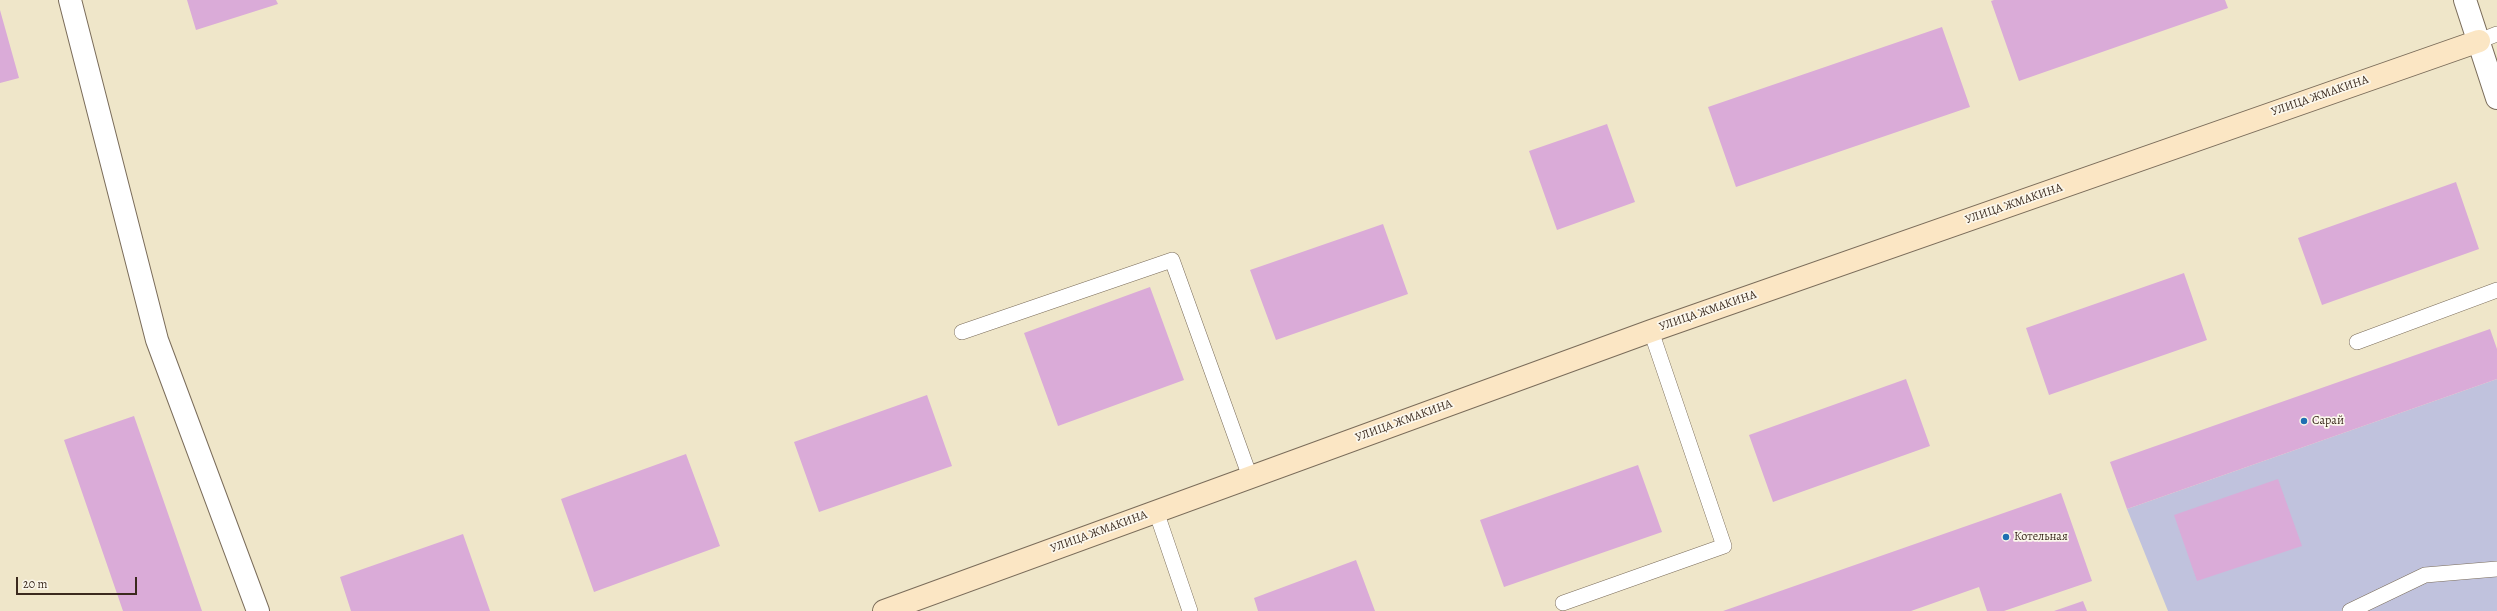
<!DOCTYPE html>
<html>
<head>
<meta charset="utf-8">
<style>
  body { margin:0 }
  #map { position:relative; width:2497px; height:611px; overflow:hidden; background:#efe6c9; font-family:Alegreya,serif }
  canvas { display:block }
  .scale { position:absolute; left:16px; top:577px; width:121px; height:18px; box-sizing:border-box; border:2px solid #3b2a1e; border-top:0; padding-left:5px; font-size:12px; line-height:14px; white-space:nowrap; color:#3b2a1e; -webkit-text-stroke:3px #fbf7ec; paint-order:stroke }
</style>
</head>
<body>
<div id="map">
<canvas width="2497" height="611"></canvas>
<div class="scale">20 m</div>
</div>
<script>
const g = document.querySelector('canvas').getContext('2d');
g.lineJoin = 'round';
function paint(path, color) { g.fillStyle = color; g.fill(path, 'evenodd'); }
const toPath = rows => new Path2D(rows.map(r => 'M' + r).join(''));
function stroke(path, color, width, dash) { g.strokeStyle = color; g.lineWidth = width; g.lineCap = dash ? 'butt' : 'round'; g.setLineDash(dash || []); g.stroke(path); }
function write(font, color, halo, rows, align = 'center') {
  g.font = font + ' Alegreya,serif'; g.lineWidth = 3.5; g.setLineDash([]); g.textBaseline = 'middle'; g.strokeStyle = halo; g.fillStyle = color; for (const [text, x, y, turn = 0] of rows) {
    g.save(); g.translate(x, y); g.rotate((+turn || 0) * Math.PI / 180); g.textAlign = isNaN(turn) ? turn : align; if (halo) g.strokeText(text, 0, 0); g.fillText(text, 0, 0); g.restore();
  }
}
const industrial = toPath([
  [2497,379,2497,611,2168,611,2127,509]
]);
const building = toPath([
  [187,0,276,0,278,4,196,30],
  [1994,0,2225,0,2228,8,2019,81,1991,1],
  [0,10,19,78,0,83],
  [1942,27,1970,107,1736,187,1708,107],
  [1607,124,1635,202,1557,230,1529,151],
  [2456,182,2479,249,2322,305,2298,238],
  [1383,224,1408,294,1276,340,1250,270],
  [2184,273,2207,340,2049,395,2026,328],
  [1150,287,1184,380,1058,426,1024,333],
  [2490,329,2497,349,2497,379,2127,509,2110,462],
  [1906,379,1930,446,1773,502,1749,435],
  [927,395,952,466,819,512,794,442],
  [134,416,202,611,123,611,64,440],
  [686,454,720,546,594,592,561,499],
  [1638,465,1662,532,1504,587,1480,520],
  [2278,479,2302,546,2197,581,2174,515],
  [2061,493,2092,581,2004,611,1987,611,1979,587,1911,611,1723,611],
  [463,534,490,611,351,611,340,577],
  [1356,560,1375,611,1258,611,1254,598],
  [2083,601,2087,611,2054,611]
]);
const lane = toPath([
  [2479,41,2497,34],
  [962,332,1172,260,1250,477],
  [2357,342,2497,290],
  [1156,511,1190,611],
  [1563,603,1724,546,1651,331],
  [2350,611,2425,575,2497,569]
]);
const street = toPath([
  [70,0,157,340,258,611],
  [2465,0,2497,98]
]);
const secondary = toPath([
  [884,611,1651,331,2479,41]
]);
const markers = [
  [2304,421,4,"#1f6fb2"],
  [2006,537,4,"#1f6fb2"]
];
const streetNames = [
  ["УЛИЦА ЖМАКИНА",2320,96,-19],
  ["УЛИЦА ЖМАКИНА",2014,204,-19],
  ["УЛИЦА ЖМАКИНА",1708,311,-19],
  ["УЛИЦА ЖМАКИНА",1404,421,-20],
  ["УЛИЦА ЖМАКИНА",1099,532,-20]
];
const poiNames = [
  ["Сарай",2312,421],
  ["Котельная",2014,537]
];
paint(industrial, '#c0c2dd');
paint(building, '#daabd8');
stroke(lane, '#7a6c5a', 16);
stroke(street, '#7a6c5a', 24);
stroke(secondary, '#7a6c5a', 24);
stroke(lane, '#fff', 15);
stroke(street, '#fff', 22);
stroke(secondary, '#fbe6c4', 22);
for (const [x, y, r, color] of markers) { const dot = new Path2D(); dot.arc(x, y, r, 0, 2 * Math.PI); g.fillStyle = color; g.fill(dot); stroke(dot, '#fbf7ec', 1.5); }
write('12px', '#3b2a1e', '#fbf7ec', streetNames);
write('12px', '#3b2a1e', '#fbf7ec', poiNames, 'left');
</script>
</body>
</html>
